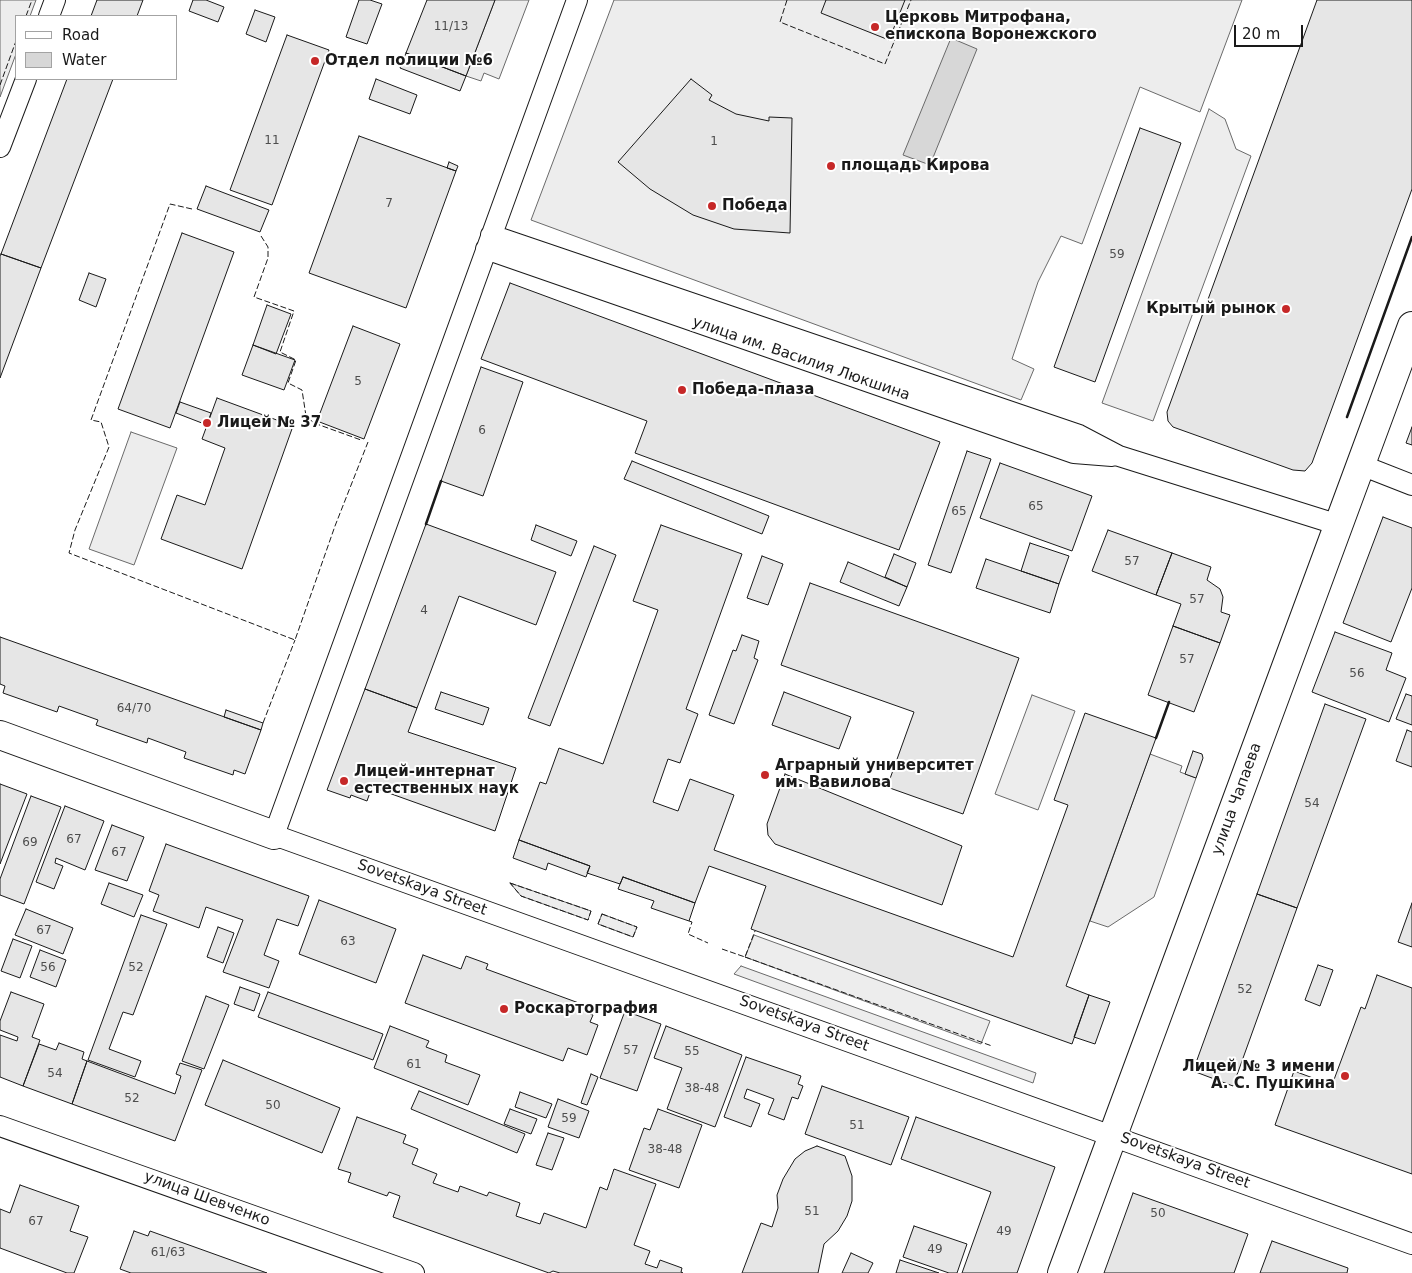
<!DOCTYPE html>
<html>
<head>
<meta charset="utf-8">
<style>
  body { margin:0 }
  #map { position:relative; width:1412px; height:1273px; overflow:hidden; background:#fff; font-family:"DejaVu Sans",sans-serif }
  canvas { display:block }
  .legend { position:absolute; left:15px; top:15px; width:162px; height:65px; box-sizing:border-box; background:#fff; border:1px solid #a3a3a3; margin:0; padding:6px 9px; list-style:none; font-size:15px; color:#1a1a1a }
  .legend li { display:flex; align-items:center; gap:10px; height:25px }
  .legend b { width:25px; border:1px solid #a3a3a3 }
  .scale { position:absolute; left:1234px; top:25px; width:69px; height:22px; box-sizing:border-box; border:2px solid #1a1a1a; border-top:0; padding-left:6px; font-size:15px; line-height:18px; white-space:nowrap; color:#1a1a1a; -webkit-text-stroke:4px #fff; paint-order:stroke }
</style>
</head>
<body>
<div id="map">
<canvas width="1412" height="1273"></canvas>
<ul class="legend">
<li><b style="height:6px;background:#fff"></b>Road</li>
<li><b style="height:14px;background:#d7d7d7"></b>Water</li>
</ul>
<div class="scale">20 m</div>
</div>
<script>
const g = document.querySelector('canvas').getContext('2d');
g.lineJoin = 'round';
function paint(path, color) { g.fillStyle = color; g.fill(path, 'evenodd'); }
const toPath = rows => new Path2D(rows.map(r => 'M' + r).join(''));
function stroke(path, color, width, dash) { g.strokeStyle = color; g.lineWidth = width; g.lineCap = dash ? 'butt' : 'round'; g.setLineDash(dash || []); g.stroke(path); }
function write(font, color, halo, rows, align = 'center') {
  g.font = font + ' "DejaVu Sans",sans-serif'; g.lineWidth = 4; g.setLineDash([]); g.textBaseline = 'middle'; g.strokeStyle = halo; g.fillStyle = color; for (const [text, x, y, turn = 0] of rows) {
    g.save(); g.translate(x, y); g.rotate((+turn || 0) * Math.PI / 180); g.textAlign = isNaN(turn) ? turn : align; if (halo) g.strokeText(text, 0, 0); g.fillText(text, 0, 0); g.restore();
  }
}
const built = toPath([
  [0,0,36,0,30,16,16,16,16,54,0,97,0,0],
  [495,0,529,0,499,79,484,73,481,81,466,76,495,0],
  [614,0,1242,0,1200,112,1140,87,1082,244,1061,236,1038,282,1012,359,1034,369,1021,400,531,220,614,0],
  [1209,109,1225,119,1236,149,1251,156,1153,421,1102,403,1209,109],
  [131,432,177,448,134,565,89,549,131,432],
  [1032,695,1075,711,1038,810,995,794,1032,695],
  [1150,754,1182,766,1180,772,1196,778,1154,897,1108,927,1090,921,1150,754],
  [510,883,591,911,588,920,521,896,510,883],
  [602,914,637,927,633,937,598,924,602,914],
  [754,935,990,1021,981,1044,745,957,754,935],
  [741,966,1036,1073,1033,1083,734,974,741,966]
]);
const water = toPath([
  [951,38,977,49,930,165,903,155,951,38]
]);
const building = toPath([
  [97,0,143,0,137,16,91,16,97,0],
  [193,0,206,0,224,7,218,22,189,11,193,0],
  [359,0,370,0,382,4,367,44,346,37,359,0],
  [427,0,495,0,466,76,406,53,427,0],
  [826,0,905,0,889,40,821,13,826,0],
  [1317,0,1412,0,1412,189,1312,463,1305,471,1293,470,1173,427,1168,421,1167,412,1317,0],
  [255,10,275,17,266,42,246,34,255,10],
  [287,35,329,50,272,205,230,190,287,35],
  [406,53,466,76,460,91,400,68,406,53],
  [67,79,113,79,41,268,1,254,67,79],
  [376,79,417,95,410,114,369,99,376,79],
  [691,79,712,95,709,100,736,114,769,121,769,117,792,118,790,233,734,229,693,215,650,189,618,162,691,79],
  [1140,128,1181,143,1095,382,1054,367,1140,128],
  [359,136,456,171,406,308,309,273,359,136],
  [449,162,458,166,456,171,447,168,449,162],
  [206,186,269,210,260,232,197,209,206,186],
  [182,233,234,252,170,428,118,409,182,233],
  [1,254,41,268,0,378,0,256,1,254],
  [89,273,106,279,96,307,79,300,89,273],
  [510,283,940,442,899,550,635,453,647,421,481,359,510,283],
  [267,305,291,314,276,354,253,345,267,305],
  [353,326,400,344,364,439,317,421,353,326],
  [253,345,295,360,284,390,242,375,253,345],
  [481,367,523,382,483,496,441,481,481,367],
  [217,398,293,426,242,569,161,539,177,495,205,505,225,448,202,439,217,398],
  [180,402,211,413,207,425,176,413,180,402],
  [1412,427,1412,445,1406,443,1412,427],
  [967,451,991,459,951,573,928,565,967,451],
  [632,461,769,516,762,534,624,479,632,461],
  [1000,463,1092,496,1072,551,980,518,1000,463],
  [1383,517,1412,528,1412,588,1391,642,1343,623,1383,517],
  [426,524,556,572,536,625,459,596,417,708,365,689,426,524],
  [536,525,577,541,571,556,531,540,536,525],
  [661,525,742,554,686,709,698,714,680,763,668,759,653,802,678,811,690,779,734,795,714,850,1013,957,1068,805,1054,800,1085,713,1156,738,1066,986,1089,995,1072,1044,751,929,766,886,709,866,695,903,623,877,620,884,587,873,590,866,519,840,540,782,546,784,559,748,603,764,658,610,633,601,661,525],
  [1108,530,1172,553,1156,595,1092,571,1108,530],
  [1030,543,1069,556,1059,584,1021,571,1030,543],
  [594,546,616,555,550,726,528,718,594,546],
  [1172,553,1211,567,1207,580,1220,589,1223,597,1221,612,1230,615,1220,643,1173,626,1181,604,1156,595,1172,553],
  [894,554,916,563,907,587,885,577,894,554],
  [762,556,783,564,768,605,747,598,762,556],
  [986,559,1059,584,1050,613,976,588,986,559],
  [848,562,907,587,899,606,840,582,848,562],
  [810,583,1019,658,963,814,887,787,914,712,781,665,810,583],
  [1173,626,1220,643,1194,712,1148,695,1173,626],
  [1335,632,1392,653,1386,670,1406,678,1389,722,1312,692,1335,632],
  [742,635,759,641,754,658,758,660,734,724,709,715,733,650,736,651,742,635],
  [0,637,261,730,245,774,234,770,233,775,184,758,186,752,148,738,147,743,96,725,98,720,59,706,57,712,3,693,5,686,0,684,0,637],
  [365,689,417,708,408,732,516,768,495,831,372,787,367,801,351,795,350,798,327,790,365,689],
  [441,692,489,708,483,725,435,709,441,692],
  [784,692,851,717,839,749,772,725,784,692],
  [1406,694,1412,696,1412,725,1396,719,1406,694],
  [1325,704,1366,719,1297,908,1257,894,1325,704],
  [226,710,263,723,261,730,224,717,226,710],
  [1407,730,1412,732,1412,767,1396,761,1407,730],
  [1193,751,1202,754,1203,758,1196,778,1185,774,1193,751],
  [785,774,962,846,942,905,775,844,768,835,767,824,785,774],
  [0,784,27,794,0,864,0,784],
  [31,796,61,807,24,904,0,895,0,879,31,796],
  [65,806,104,821,85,870,56,858,55,863,63,866,54,889,36,882,65,806],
  [112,825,144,837,127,881,95,870,112,825],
  [519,840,590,866,586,877,548,863,546,870,513,858,519,840],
  [166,844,309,896,298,926,277,919,264,955,279,961,269,988,223,972,243,920,206,907,199,928,153,911,159,895,149,891,166,844],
  [623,877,695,903,689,921,651,908,654,901,618,889,623,877],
  [109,883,143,895,134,917,101,904,109,883],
  [1257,894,1297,908,1233,1086,1193,1071,1257,894],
  [319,900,396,929,376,983,299,954,319,900],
  [1412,903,1412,947,1398,942,1412,903],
  [26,909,73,928,63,954,15,935,26,909],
  [141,915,167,924,133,1015,123,1012,109,1049,141,1061,135,1077,88,1060,141,915],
  [218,927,234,933,223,963,207,957,218,927],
  [13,939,32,946,20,978,1,971,13,939],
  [40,950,66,960,56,987,30,977,40,950],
  [423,955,461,969,466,956,488,964,486,969,587,1006,585,1013,593,1015,590,1022,598,1025,587,1055,568,1048,563,1061,405,1003,423,955],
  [1318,965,1333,970,1320,1006,1305,1000,1318,965],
  [1377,975,1412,988,1412,1174,1275,1125,1294,1071,1332,1085,1361,1007,1365,1009,1377,975],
  [240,987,260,994,254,1011,234,1004,240,987],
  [11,992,44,1004,32,1037,40,1040,23,1086,0,1077,0,1035,17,1041,18,1037,0,1030,0,1021,11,992],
  [268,992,383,1034,373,1060,258,1017,268,992],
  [1089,995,1110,1002,1095,1044,1074,1037,1089,995],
  [206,996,229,1005,204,1069,182,1061,206,996],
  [625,1011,661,1024,637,1091,600,1078,625,1011],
  [390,1026,429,1041,426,1047,447,1055,445,1062,480,1075,468,1105,374,1068,390,1026],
  [666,1026,742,1055,715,1127,667,1109,682,1068,654,1058,666,1026],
  [59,1043,84,1052,82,1059,87,1061,72,1104,23,1086,39,1044,56,1050,59,1043],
  [746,1057,801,1076,798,1084,803,1086,798,1099,792,1097,784,1120,768,1114,774,1099,747,1089,744,1098,760,1104,751,1127,724,1117,746,1057],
  [223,1060,340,1108,322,1153,205,1105,223,1060],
  [87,1061,175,1094,181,1076,176,1074,180,1063,202,1070,175,1141,72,1104,87,1061],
  [591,1074,598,1077,587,1105,581,1103,591,1074],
  [822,1086,909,1117,891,1165,805,1134,822,1086],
  [419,1091,525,1134,517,1153,411,1109,419,1091],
  [520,1092,552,1104,546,1118,515,1107,520,1092],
  [558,1099,589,1111,579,1138,548,1127,558,1099],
  [510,1109,537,1119,531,1134,504,1124,510,1109],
  [658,1109,702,1125,679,1188,629,1170,644,1128,650,1130,658,1109],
  [357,1117,406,1135,403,1143,418,1149,412,1164,437,1174,433,1183,458,1192,460,1186,487,1196,489,1192,520,1203,516,1216,540,1224,544,1213,586,1228,600,1187,607,1190,614,1169,656,1184,634,1245,650,1251,645,1264,657,1268,660,1260,682,1268,681,1272,683,1273,560,1273,553,1271,549,1273,393,1217,400,1196,389,1192,387,1196,348,1182,351,1173,338,1169,357,1117],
  [916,1117,1055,1167,1017,1273,962,1273,991,1192,901,1159,916,1117],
  [548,1133,564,1138,552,1170,536,1165,548,1133],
  [817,1146,845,1156,852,1176,852,1201,847,1216,838,1231,824,1244,818,1273,742,1273,761,1223,772,1227,778,1208,777,1195,783,1179,795,1159,805,1151,817,1146],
  [20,1185,79,1206,70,1231,88,1237,74,1273,67,1273,0,1248,0,1209,10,1213,20,1185],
  [1133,1193,1248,1234,1234,1273,1104,1273,1133,1193],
  [914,1226,967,1244,957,1273,949,1273,903,1257,914,1226],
  [134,1231,148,1236,150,1231,267,1273,131,1273,120,1269,134,1231],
  [1272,1241,1348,1268,1347,1273,1260,1273,1272,1241],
  [851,1253,873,1263,868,1273,842,1273,851,1253],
  [900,1260,939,1273,896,1273,900,1260]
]);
const street = toPath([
  [577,0,274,835,1412,1244],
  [49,16,55,0],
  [0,147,26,79],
  [491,235,1079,435,1119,456,1339,525],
  [486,249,1074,453,1112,456],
  [1361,465,1412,485],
  [0,1126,414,1273]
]);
const secondary = toPath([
  [0,735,274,835],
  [1062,1273,1412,326]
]);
const fence = toPath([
  [787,0,780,22,885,64,911,0],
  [26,16,32,0],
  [0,85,16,41],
  [192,209,170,204,91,420,101,422,109,447,75,530,69,553,295,640,335,526,368,442],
  [261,236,268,247,268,258,254,297,294,311,280,352,296,360,288,383,302,390,306,416,314,423,361,440],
  [263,723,295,640],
  [510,883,591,911,588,920,521,896,510,883],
  [602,914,637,927,633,937,598,924,602,914],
  [689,921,692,922,688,934,708,943],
  [722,949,745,957,755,931],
  [745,957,992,1046]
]);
const wall = toPath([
  [1347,417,1412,237],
  [426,524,441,481],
  [1156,738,1169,702]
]);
const markers = [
  [875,27,5,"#c62828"],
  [315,61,5,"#c62828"],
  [831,166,5,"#c62828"],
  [712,206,5,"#c62828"],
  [1286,309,5,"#c62828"],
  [682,390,5,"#c62828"],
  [207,423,5,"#c62828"],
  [765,775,5,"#c62828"],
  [344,781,5,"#c62828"],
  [504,1009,5,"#c62828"],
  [1345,1076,5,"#c62828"]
];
const numberNames = [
  ["11/13",451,27],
  ["11",272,141],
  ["1",714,142],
  ["7",389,204],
  ["59",1117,255],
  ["5",358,382],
  ["6",482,431],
  ["65",1036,507],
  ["65",959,512],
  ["57",1132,562],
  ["57",1197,600],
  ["4",424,611],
  ["57",1187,660],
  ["56",1357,674],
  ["64/70",134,709],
  ["54",1312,804],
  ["67",74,840],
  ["69",30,843],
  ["67",119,853],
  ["67",44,931],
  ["63",348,942],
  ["56",48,968],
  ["52",136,968],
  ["52",1245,990],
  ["57",631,1051],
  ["55",692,1052],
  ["61",414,1065],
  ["54",55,1074],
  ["38-48",702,1089],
  ["52",132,1099],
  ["50",273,1106],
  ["59",569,1119],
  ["51",857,1126],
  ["38-48",665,1150],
  ["51",812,1212],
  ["50",1158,1214],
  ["67",36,1222],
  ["49",1004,1232],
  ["49",935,1250],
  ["61/63",168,1253]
];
const poiNames = [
  ["Церковь Митрофана,",885,18],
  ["епископа Воронежского",885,35],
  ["Отдел полиции №6",325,61],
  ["площадь Кирова",841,166],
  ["Победа",722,206],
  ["Крытый рынок",1276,309,"right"],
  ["Победа-плаза",692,390],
  ["Лицей № 37",217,423],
  ["Аграрный университет",775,766],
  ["им. Вавилова",775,783],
  ["Лицей-интернат",354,772],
  ["естественных наук",354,789],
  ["Роскартография",514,1009],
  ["Лицей № 3 имени",1335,1067,"right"],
  ["А. С. Пушкина",1335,1084,"right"]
];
const streetNames = [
  ["улица им. Василия Люкшина",801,359,19],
  ["улица Чапаева",1237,799,-70],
  ["Sovetskaya Street",422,888,20],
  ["Sovetskaya Street",804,1024,20],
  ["Sovetskaya Street",1185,1161,20],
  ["улица Шевченко",207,1199,20]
];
paint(built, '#ededed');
stroke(built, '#6a6a6a', 1);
paint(water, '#d7d7d7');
stroke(water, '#6a6a6a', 1);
paint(building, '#e6e6e6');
stroke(building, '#1a1a1a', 1);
stroke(street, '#1a1a1a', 22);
stroke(secondary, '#1a1a1a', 30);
stroke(street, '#fff', 20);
stroke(secondary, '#fff', 28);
stroke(fence, '#1a1a1a', 1, [6, 2.5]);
stroke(wall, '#1a1a1a', 2.5);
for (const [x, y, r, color] of markers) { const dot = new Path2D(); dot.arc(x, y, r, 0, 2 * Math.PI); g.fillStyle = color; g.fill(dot); stroke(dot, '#fff', 2); }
write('12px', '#4d4d4d', null, numberNames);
write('bold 15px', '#1a1a1a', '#fff', poiNames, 'left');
write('15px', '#1a1a1a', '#fff', streetNames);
</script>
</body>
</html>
